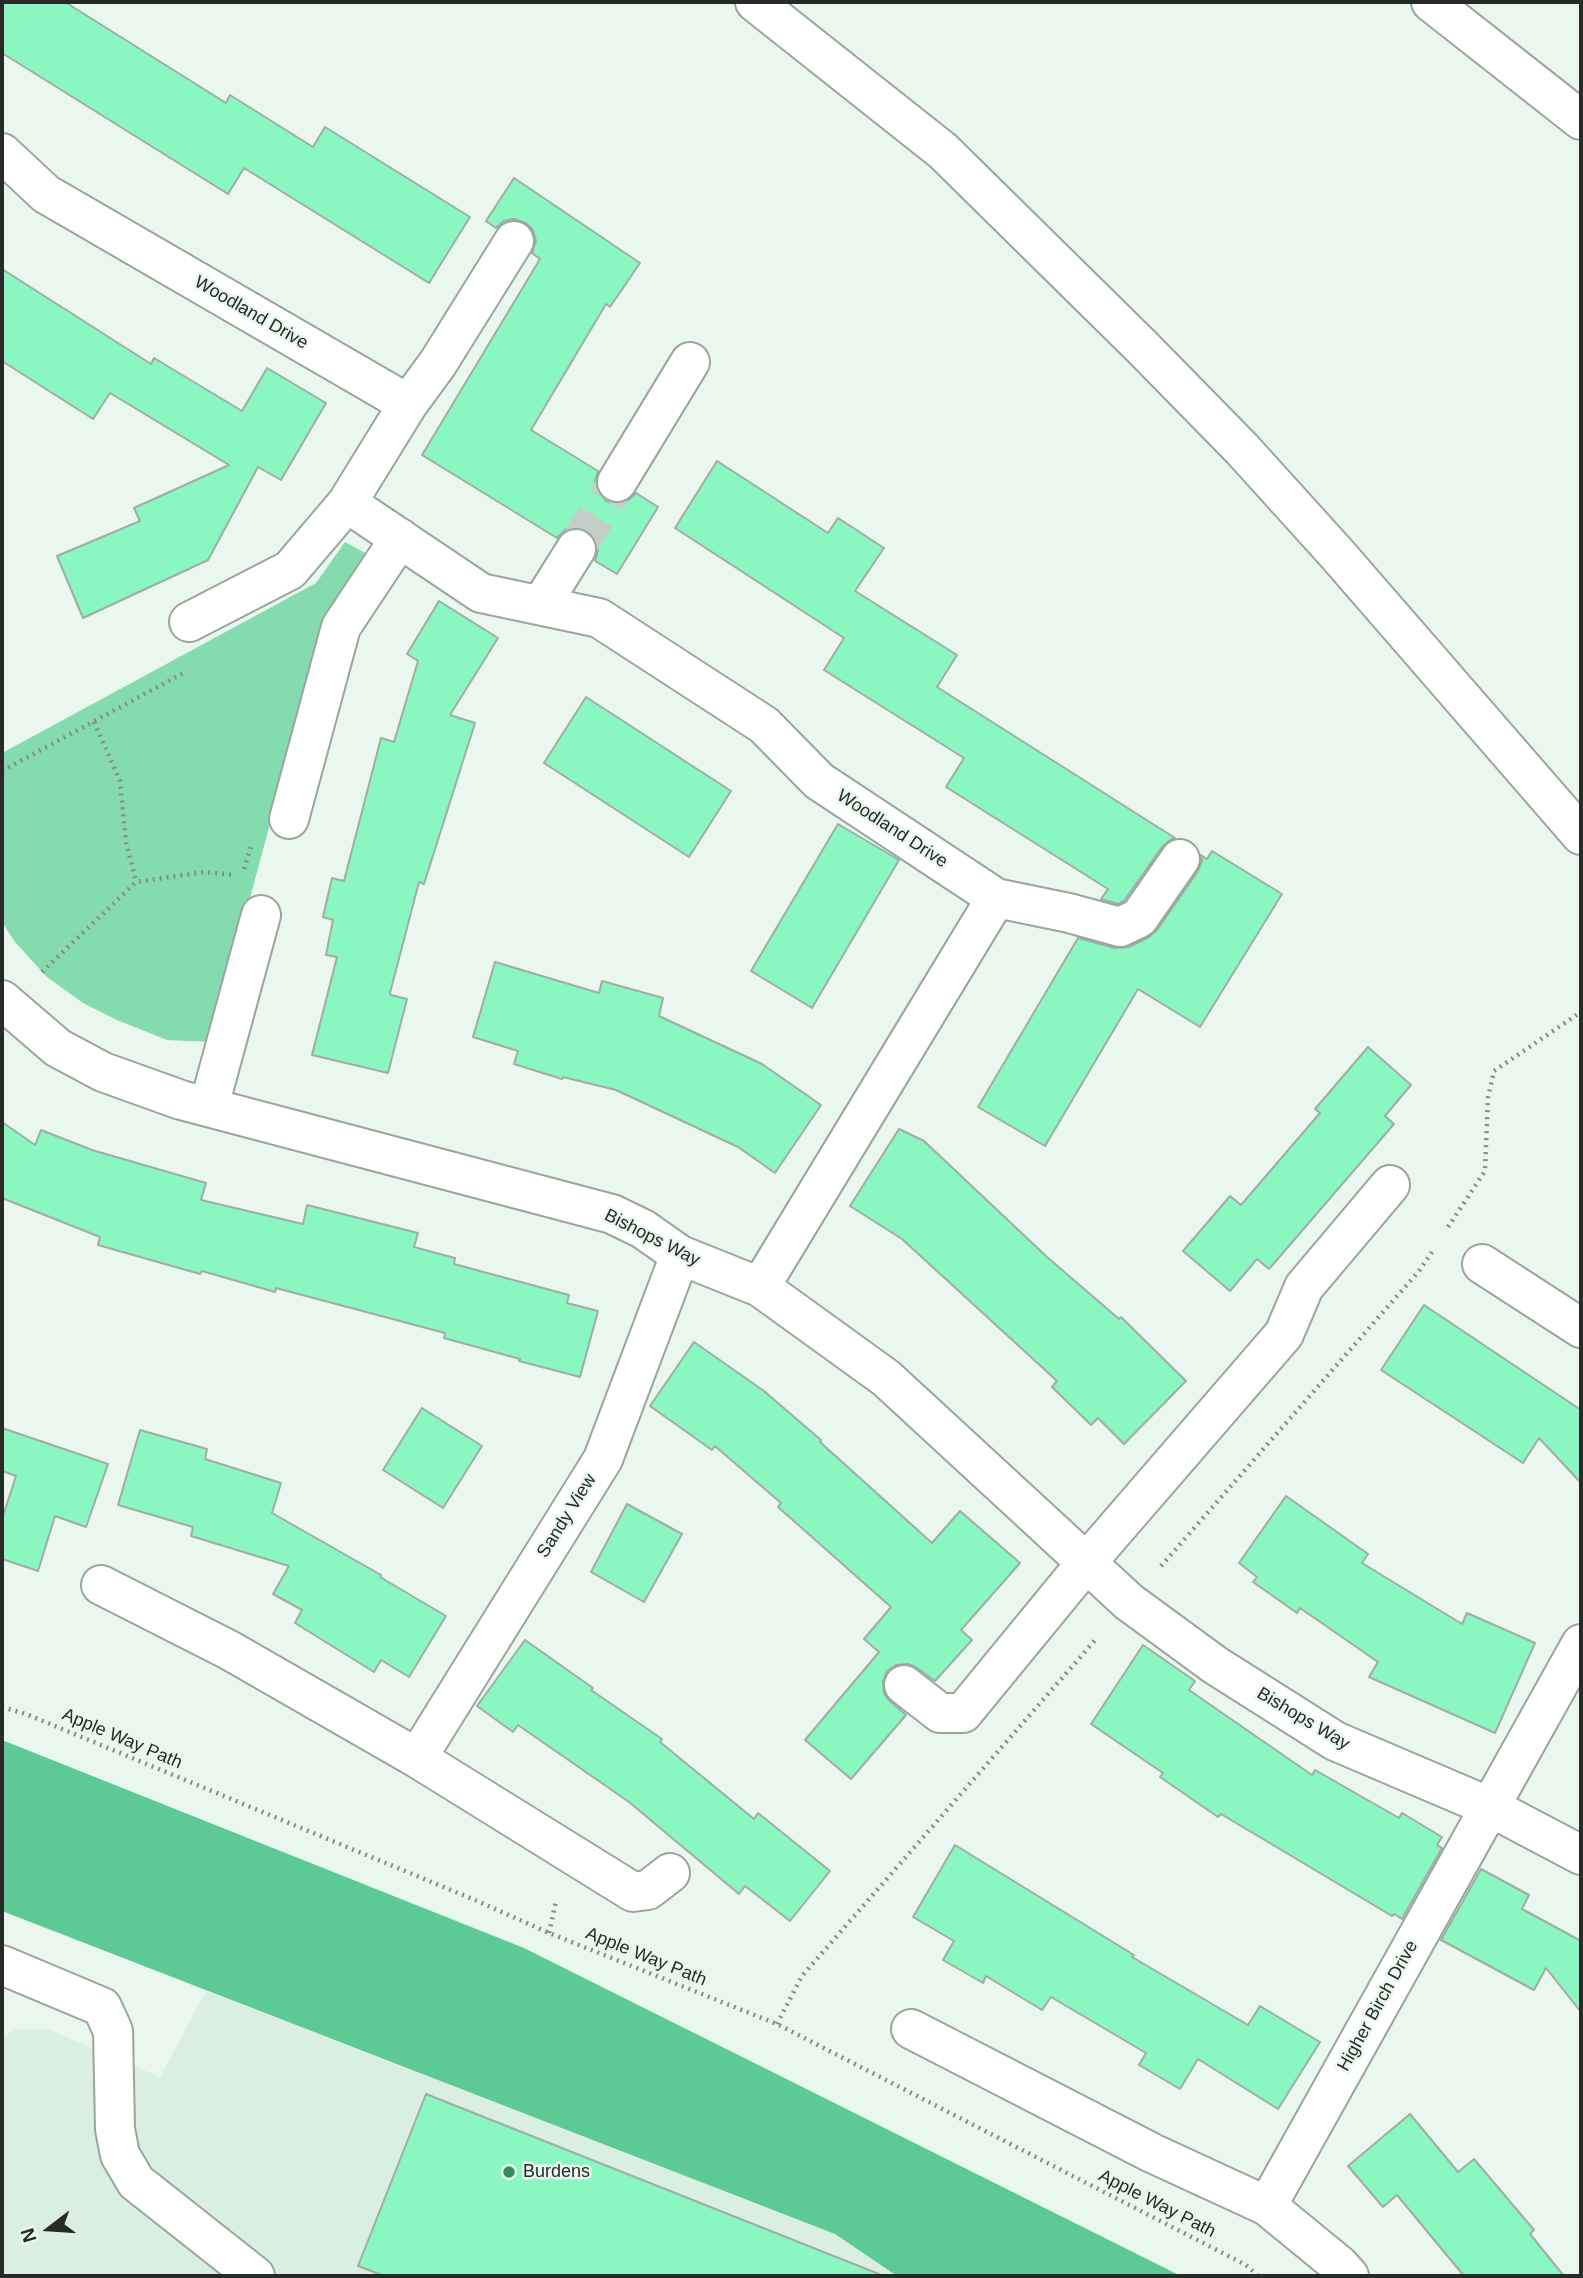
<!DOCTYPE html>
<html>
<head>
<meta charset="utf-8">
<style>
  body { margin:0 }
  #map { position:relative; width:1583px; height:2278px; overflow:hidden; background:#e9f7ef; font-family:Helvetica,sans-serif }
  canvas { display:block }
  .frame { position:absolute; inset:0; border:4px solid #262b28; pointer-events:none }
  .north { position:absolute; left:14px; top:2194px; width:70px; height:70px; -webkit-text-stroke:5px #e9f7ef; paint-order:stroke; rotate:253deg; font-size:19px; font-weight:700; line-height:28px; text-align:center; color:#262b28 }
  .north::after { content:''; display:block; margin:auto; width:24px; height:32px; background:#262b28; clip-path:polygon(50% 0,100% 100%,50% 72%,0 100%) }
</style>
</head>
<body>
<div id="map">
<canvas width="1583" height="2278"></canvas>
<div class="frame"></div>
<div class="north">N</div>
</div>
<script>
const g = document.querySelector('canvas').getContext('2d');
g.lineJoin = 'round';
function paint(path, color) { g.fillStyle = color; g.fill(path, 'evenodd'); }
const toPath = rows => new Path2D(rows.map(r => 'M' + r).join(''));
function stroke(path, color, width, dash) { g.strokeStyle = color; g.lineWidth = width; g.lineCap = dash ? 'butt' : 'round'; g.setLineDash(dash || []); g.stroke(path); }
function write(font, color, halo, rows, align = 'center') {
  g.font = font + ' Helvetica,sans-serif'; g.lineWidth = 5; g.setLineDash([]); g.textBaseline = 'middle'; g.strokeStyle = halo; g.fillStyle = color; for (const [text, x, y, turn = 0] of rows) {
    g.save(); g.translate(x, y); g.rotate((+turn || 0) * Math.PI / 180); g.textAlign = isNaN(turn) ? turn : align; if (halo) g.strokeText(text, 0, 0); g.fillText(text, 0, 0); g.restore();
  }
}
const built = toPath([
  [206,1991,835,2234,897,2276,2,2276,2,2037,17,2029,47,2029,160,2077]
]);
const green = toPath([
  [345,542,365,553,326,617,211,1042,167,1040,117,1020,83,1003,47,977,15,942,2,922,2,753,316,583]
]);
const forest = toPath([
  [2,1740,524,1948,1181,2276,897,2276,835,2234,2,1911]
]);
const building = toPath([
  [2,2,65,2,226,103,230,95,313,147,325,127,470,217,429,283,244,168,228,194,2,53,2,2],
  [514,178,640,263,610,307,606,304,531,430,598,471,595,481,598,492,606,501,616,504,627,501,636,493,658,507,617,574,595,561,598,550,596,539,587,530,576,527,566,529,557,538,422,455,540,259,532,253,536,241,533,230,526,223,514,219,504,221,496,228,486,221,514,178],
  [2,269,151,364,154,358,242,411,267,368,326,403,281,480,258,467,208,560,83,618,57,556,140,521,134,508,229,465,110,393,93,419,2,361,2,269],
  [717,461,828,533,838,518,884,548,855,591,957,655,937,687,1175,838,1170,840,1162,847,1124,901,1118,904,1101,899,1108,889,946,787,964,758,824,670,844,638,675,528,717,461],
  [439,601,498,638,450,715,475,723,424,884,419,882,390,993,391,995,407,999,388,1073,312,1055,337,957,326,955,333,920,323,917,332,878,344,881,381,738,394,742,418,661,407,654,439,601],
  [586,697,731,791,689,857,544,763,586,697],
  [838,824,899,860,812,1008,751,971,838,824],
  [1212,851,1282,894,1200,1027,1138,989,1045,1146,978,1107,1078,938,1115,948,1129,947,1149,937,1157,930,1198,871,1202,861,1201,855,1207,859,1212,851],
  [495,962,599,993,602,981,663,998,659,1016,762,1064,821,1105,775,1173,738,1147,616,1090,563,1077,562,1079,514,1064,518,1051,473,1037,495,962],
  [1368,1047,1411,1085,1385,1116,1394,1124,1269,1269,1257,1259,1230,1291,1183,1251,1230,1196,1241,1205,1320,1113,1315,1109,1368,1047],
  [2,1122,35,1145,41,1130,92,1150,206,1183,201,1200,303,1224,307,1205,418,1233,414,1247,455,1258,454,1264,569,1295,567,1303,598,1311,580,1377,519,1361,520,1359,444,1338,445,1333,276,1288,275,1292,202,1271,200,1274,98,1245,100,1237,2,1198,2,1122],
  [899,1129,924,1141,1047,1257,1119,1319,1121,1317,1186,1381,1124,1444,1098,1418,1091,1425,1052,1387,1057,1381,902,1239,850,1206,899,1129],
  [1424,1305,1581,1410,1581,1483,1539,1438,1523,1463,1381,1370,1424,1305],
  [694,1342,764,1391,821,1440,820,1442,932,1543,960,1511,1020,1563,961,1630,972,1640,935,1681,917,1668,908,1664,896,1665,887,1671,883,1681,884,1694,891,1702,906,1715,851,1779,805,1740,879,1652,864,1639,891,1607,778,1507,781,1503,715,1446,712,1450,650,1406,694,1342],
  [422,1408,482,1446,443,1508,383,1470,422,1408],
  [2,1428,108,1464,86,1527,55,1516,38,1571,2,1559,2,1519,16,1476,2,1471,2,1428],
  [140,1430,207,1449,205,1459,281,1483,272,1513,381,1575,380,1577,446,1616,409,1677,381,1660,374,1672,295,1623,302,1610,273,1594,289,1566,191,1536,193,1527,118,1505,140,1430],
  [1286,1496,1368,1554,1362,1563,1462,1624,1467,1613,1535,1643,1495,1733,1369,1677,1378,1662,1300,1608,1297,1613,1253,1582,1257,1577,1239,1563,1286,1496],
  [627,1504,682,1534,644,1602,591,1572,627,1504],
  [525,1640,593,1688,591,1690,662,1739,660,1742,754,1819,758,1813,830,1871,790,1921,745,1886,739,1894,629,1802,518,1725,513,1732,477,1706,525,1640],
  [1143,1645,1195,1681,1189,1690,1312,1775,1315,1770,1399,1818,1402,1813,1442,1837,1437,1845,1442,1848,1402,1919,1394,1914,1392,1916,1221,1814,1218,1817,1160,1777,1163,1773,1091,1724,1143,1645],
  [955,1845,1134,1955,1132,1957,1248,2025,1260,2006,1320,2042,1278,2109,1198,2059,1180,2089,1139,2065,1146,2053,1051,1997,1042,2010,986,1976,983,1983,943,1960,954,1941,913,1917,955,1845],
  [1481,1869,1529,1895,1522,1909,1581,1941,1581,2012,1546,1968,1534,1990,1441,1940,1481,1869],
  [426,2094,879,2274,879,2276,384,2276,358,2266,426,2094],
  [1410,2114,1458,2172,1474,2159,1534,2230,1530,2234,1564,2276,1464,2276,1397,2195,1383,2207,1348,2166,1410,2114]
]);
const minorTunnel = toPath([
  [576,549,617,482]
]);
const path = toPath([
  [94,722,120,781,126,842,136,882],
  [2,771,187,671],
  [244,869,251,847],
  [42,972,136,882,204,872,235,875],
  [1448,1227,1485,1171,1488,1098,1494,1071,1581,1012],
  [1161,1566,1419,1271,1434,1249],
  [2,1707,26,1714,475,1900,549,1933,777,2024,1246,2265,1258,2276],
  [549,1933,556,1901],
  [777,2024,802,1976,1097,1638]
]);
const minor = toPath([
  [2,153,46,194,408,404,347,503,481,593,599,618,764,725,819,781,996,898,760,1287],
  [408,404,438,363,514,241],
  [617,482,690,362],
  [541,605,576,549],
  [189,622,290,570,347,503],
  [289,819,341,627,400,538],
  [996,898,1069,913,1120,927,1139,918,1180,859],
  [2,1000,58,1048,103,1072,181,1100,612,1214,643,1229,680,1255,760,1287,886,1378,1129,1602,1215,1665,1335,1741,1490,1807,1581,1855],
  [209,1106,261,915],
  [1482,1264,1581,1328],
  [101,1585,229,1650,417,1758,633,1892,648,1890,670,1873],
  [904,1685,940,1713,963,1713,1086,1563,1284,1334,1304,1287,1390,1185],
  [417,1758,603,1459,680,1255],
  [2,1965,102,2007,113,2031,115,2129,120,2155,136,2182,255,2276],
  [911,2029,1152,2153,1267,2206,1339,2265,1349,2276],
  [1267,2206,1581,1644]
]);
const major = toPath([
  [755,2,943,151,1143,348,1242,449,1337,554,1581,835],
  [1431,2,1581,120]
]);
const markers = [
  [509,2172,7,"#308c62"]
];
const streetNames = [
  ["Woodland Drive",251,313,30],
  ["Woodland Drive",892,829,33],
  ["Bishops Way",652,1238,27],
  ["Sandy View",567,1516,-58],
  ["Bishops Way",1303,1719,31],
  ["Apple Way Path",122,1739,23],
  ["Apple Way Path",646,1957,22],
  ["Higher Birch Drive",1378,2006,-61],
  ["Apple Way Path",1157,2204,27]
];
const poiNames = [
  ["Burdens",523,2172]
];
paint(built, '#d9efe2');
paint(green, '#84dbae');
paint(forest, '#5dca96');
paint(building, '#8af6c0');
stroke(building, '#9fada5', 2);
stroke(minorTunnel, '#c2cec7', 38, [38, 19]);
stroke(minor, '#99a69e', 42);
stroke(major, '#99a69e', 42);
stroke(path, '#848d88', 4.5, [2, 5]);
stroke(minor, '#fff', 38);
stroke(major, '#fff', 38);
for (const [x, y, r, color] of markers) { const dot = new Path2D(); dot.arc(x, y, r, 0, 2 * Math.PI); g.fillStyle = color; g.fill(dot); stroke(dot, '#e9f7ef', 2.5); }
write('18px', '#262b28', '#e9f7ef', streetNames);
write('18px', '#262b28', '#e9f7ef', poiNames, 'left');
</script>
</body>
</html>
